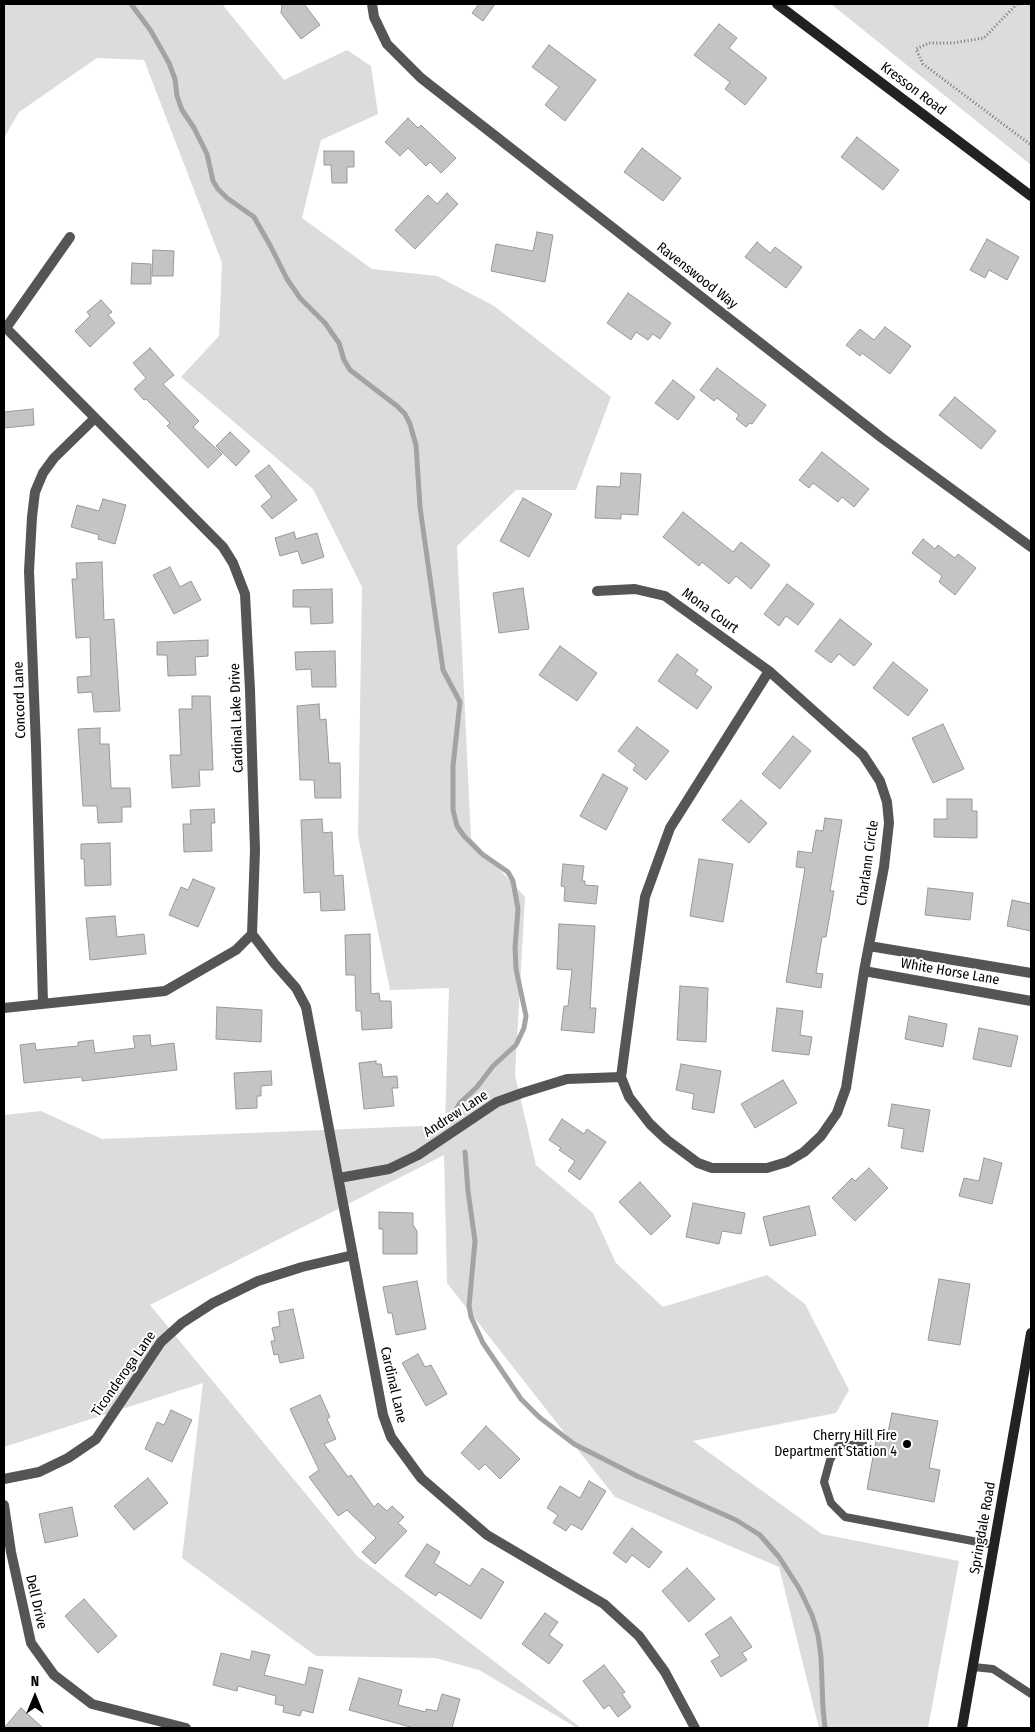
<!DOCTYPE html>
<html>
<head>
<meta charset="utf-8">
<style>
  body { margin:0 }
  #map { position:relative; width:1035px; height:1732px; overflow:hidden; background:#fff; font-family:"Fira Sans Condensed",sans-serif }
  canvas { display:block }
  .frame { position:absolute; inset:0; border:5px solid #000; pointer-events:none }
  .north { position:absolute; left:10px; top:1672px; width:50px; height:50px; -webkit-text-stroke:4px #fff; paint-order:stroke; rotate:0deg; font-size:14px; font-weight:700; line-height:20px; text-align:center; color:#000 }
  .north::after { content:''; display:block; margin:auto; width:18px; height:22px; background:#000; clip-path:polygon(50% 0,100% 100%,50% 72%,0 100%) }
</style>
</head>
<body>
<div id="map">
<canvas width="1035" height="1732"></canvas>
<div class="frame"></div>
<div class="north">N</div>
</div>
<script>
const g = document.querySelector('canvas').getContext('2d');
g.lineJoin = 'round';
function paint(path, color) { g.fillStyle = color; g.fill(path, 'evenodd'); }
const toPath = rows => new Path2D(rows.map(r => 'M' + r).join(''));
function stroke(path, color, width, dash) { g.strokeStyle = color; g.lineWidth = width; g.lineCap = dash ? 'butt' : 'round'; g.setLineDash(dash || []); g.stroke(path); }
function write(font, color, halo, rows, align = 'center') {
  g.font = font + ' "Fira Sans Condensed",sans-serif'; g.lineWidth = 4; g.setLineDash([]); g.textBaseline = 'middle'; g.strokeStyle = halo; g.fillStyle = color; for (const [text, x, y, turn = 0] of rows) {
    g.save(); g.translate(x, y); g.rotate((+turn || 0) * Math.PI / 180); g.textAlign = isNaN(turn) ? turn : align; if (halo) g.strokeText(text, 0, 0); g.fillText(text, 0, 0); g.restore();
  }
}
const green = toPath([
  [4,4,222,4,284,80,347,50,371,66,378,114,321,140,302,218,372,269,437,276,494,306,611,397,576,490,516,490,457,546,471,838,525,897,515,1075,536,1165,593,1213,616,1263,663,1307,767,1275,805,1304,849,1390,836,1413,693,1441,822,1534,959,1561,928,1728,819,1728,779,1567,615,1497,447,1283,444,1155,150,1305,357,1556,581,1728,577,1728,479,1670,435,1658,316,1656,182,1558,203,1383,4,1447,4,1115,41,1111,102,1139,445,1125,449,988,390,990,358,836,362,587,313,489,181,377,219,336,222,263,144,60,97,58,19,112,4,138],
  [831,4,1031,4,1031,165]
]);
const stream = toPath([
  [131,4,151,31,169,63,175,79,177,96,182,110,194,128,207,154,213,181,218,189,227,198,254,217,271,247,287,279,300,298,325,323,334,336,339,343,344,360,350,370,397,406,405,414,410,424,416,445,420,507,443,670,460,702,453,766,453,810,457,826,464,836,482,854,508,872,513,881,518,909,515,948,516,969,526,1016,524,1028,516,1045,493,1066,477,1087,460,1103,454,1113,453,1121],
  [465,1152,468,1191,475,1241,469,1306,471,1317,483,1343,521,1399,539,1417,574,1444,637,1476,736,1520,760,1535,779,1557,799,1588,812,1615,818,1635,821,1657,823,1708,825,1728]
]);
const building = toPath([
  [282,4,304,4,320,25,301,39,281,13,282,4],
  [479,4,495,4,483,21,472,13,479,4],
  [719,24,737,38,729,48,767,78,745,105,725,89,730,82,694,55,719,24],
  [549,45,596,80,565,121,545,105,559,87,532,67,549,45],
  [408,118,418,128,421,125,456,158,441,173,430,162,426,166,408,148,400,156,385,142,408,118],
  [857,137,899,170,883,190,841,157,857,137],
  [642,148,681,178,663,201,624,172,642,148],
  [324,151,354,151,354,167,347,167,347,183,332,183,331,165,324,165,324,151],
  [447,193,458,204,415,249,395,230,428,195,437,204,447,193],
  [537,232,553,235,545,282,491,271,496,244,533,251,537,232],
  [987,239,1019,257,1007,280,989,270,985,278,970,270,987,239],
  [757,242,770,253,775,247,802,267,786,288,745,257,757,242],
  [153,250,174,251,173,276,152,276,153,250],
  [132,263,151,264,151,284,131,284,132,263],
  [628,293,671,323,660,339,653,334,648,340,636,332,631,340,607,323,628,293],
  [101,300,112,312,108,315,115,323,90,347,75,331,90,316,87,312,101,300],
  [885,327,911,346,890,374,862,353,860,356,846,345,860,329,874,340,885,327],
  [150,348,174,375,163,384,199,421,193,427,222,454,208,468,167,426,170,423,146,399,144,400,134,389,146,378,133,363,150,348],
  [717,368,766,405,752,424,750,423,746,427,736,419,739,415,717,398,714,401,700,390,717,368],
  [673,380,695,397,678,420,655,403,673,380],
  [955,397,996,431,981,449,939,415,955,397],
  [33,409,34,425,4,428,4,412,33,409],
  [230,432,250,451,236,466,216,446,230,432],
  [822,452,869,489,854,507,842,497,838,502,813,483,809,488,799,480,822,452],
  [269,465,297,500,272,519,261,506,272,497,255,476,269,465],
  [621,473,641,474,638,515,621,514,621,519,595,518,597,486,620,487,621,473],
  [523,498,552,514,529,557,500,541,523,498],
  [103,499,126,505,115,544,98,539,99,535,71,527,77,505,99,511,103,499],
  [683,512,733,552,741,542,770,565,751,589,736,576,729,584,702,562,699,566,663,537,683,512],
  [294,532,296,539,317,533,324,557,302,564,298,551,280,556,275,538,294,532],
  [923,539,935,549,938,545,955,558,958,554,976,568,955,595,939,582,942,576,912,553,923,539],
  [102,562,104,620,114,619,120,711,94,712,92,692,78,693,77,677,91,676,90,637,76,638,72,579,77,579,76,563,102,562],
  [170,567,180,587,191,581,201,600,174,614,153,575,170,567],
  [787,584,814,604,798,625,786,616,779,626,764,614,787,584],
  [523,588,529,629,499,633,493,593,523,588],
  [332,589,333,623,311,624,310,607,293,607,293,590,332,589],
  [840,619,872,644,854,666,839,654,831,663,815,651,840,619],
  [208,640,208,656,195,657,196,675,168,676,167,655,157,655,157,642,208,640],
  [560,646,597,673,577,701,539,675,560,646],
  [335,651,336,687,312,687,311,669,296,670,295,652,335,651],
  [677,654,698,670,695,674,712,687,697,709,658,681,677,654],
  [893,662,928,690,908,716,873,688,893,662],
  [192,696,210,696,213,770,199,770,200,786,172,788,170,755,181,755,179,709,192,709,192,696],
  [319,704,320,720,326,719,329,763,340,763,341,798,315,798,314,780,300,780,297,706,319,704],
  [943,724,964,769,933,783,912,738,943,724],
  [637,727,669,751,646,780,633,770,636,765,618,751,637,727],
  [100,728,100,744,109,744,111,788,130,788,131,807,122,807,122,822,98,823,97,806,83,806,78,729,100,728],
  [793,736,811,751,780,789,762,774,793,736],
  [603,774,628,788,606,830,580,816,603,774],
  [947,799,972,799,972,811,977,811,977,838,934,837,934,819,947,819,947,799],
  [741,800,767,823,749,843,722,820,741,800],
  [214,809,215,823,211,823,212,851,184,852,183,824,191,824,190,810,214,809],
  [825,818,842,820,830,891,834,891,826,937,822,937,816,973,823,974,821,988,786,982,805,868,796,867,798,851,812,853,816,830,823,831,825,818],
  [322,819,323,833,332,832,334,876,343,875,345,910,321,911,320,892,304,893,301,820,322,819],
  [110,843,111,885,85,886,84,859,81,859,81,844,110,843],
  [699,859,733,864,723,922,690,916,699,859],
  [563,864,584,866,582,881,585,881,585,885,598,886,596,904,564,901,565,887,561,886,563,864],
  [193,879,215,888,198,927,169,915,181,887,188,890,193,879],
  [928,888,973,893,970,920,925,915,928,888],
  [1012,900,1031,904,1031,931,1007,926,1012,900],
  [115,916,117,937,144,934,146,954,90,960,86,918,115,916],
  [559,924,595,926,590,1008,596,1008,594,1033,561,1030,564,1006,568,1006,572,970,557,969,559,924],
  [370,934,371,994,379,993,380,1001,391,1001,392,1028,362,1030,361,1011,356,1011,355,975,346,975,345,935,370,934],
  [680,986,708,988,706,1042,677,1040,680,986],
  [217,1007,262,1010,261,1042,216,1039,217,1007],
  [777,1008,803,1011,800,1035,812,1037,809,1055,772,1051,777,1008],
  [909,1016,947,1024,943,1047,905,1039,909,1016],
  [979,1028,1018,1036,1011,1067,973,1059,979,1028],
  [150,1035,151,1046,174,1043,177,1070,82,1081,82,1077,24,1083,20,1045,35,1043,36,1050,78,1046,78,1042,93,1040,95,1053,135,1048,133,1036,150,1035],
  [376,1061,376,1064,381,1064,383,1077,397,1076,398,1088,392,1088,394,1106,364,1109,359,1063,376,1061],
  [681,1064,721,1071,714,1113,692,1109,694,1094,676,1090,681,1064],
  [271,1071,272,1085,261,1086,261,1096,257,1096,257,1108,236,1109,234,1073,271,1071],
  [783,1080,797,1103,755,1128,741,1104,783,1080],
  [892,1104,930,1110,923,1152,901,1148,904,1129,888,1126,892,1104],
  [562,1119,584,1134,587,1129,606,1142,580,1180,568,1171,575,1161,559,1150,561,1148,549,1140,562,1119],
  [984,1158,1002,1163,992,1204,959,1196,964,1178,979,1181,984,1158],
  [869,1168,888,1188,855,1221,832,1198,852,1178,855,1181,869,1168],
  [640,1182,671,1216,651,1235,619,1202,640,1182],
  [693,1203,745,1213,741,1234,722,1231,719,1244,686,1237,693,1203],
  [809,1206,816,1235,770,1246,763,1217,809,1206],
  [379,1212,413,1213,413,1225,417,1231,417,1254,383,1254,383,1229,379,1229,379,1212],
  [939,1279,970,1284,960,1345,928,1340,939,1279],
  [417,1281,426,1329,396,1335,392,1313,388,1313,383,1287,417,1281],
  [293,1309,304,1358,280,1363,278,1354,274,1355,271,1341,275,1341,272,1328,280,1326,278,1312,293,1309],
  [418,1354,425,1367,431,1365,447,1394,426,1406,402,1363,418,1354],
  [320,1395,330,1417,327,1419,336,1439,324,1444,348,1477,351,1475,374,1507,378,1503,387,1511,392,1506,404,1517,398,1523,407,1531,375,1564,362,1552,376,1538,347,1510,338,1516,309,1477,319,1470,290,1409,320,1395],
  [171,1410,192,1420,172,1462,145,1449,157,1422,164,1425,171,1410],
  [892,1413,938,1421,929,1468,940,1470,934,1502,867,1489,878,1430,888,1432,892,1413],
  [486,1426,520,1459,500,1479,485,1464,479,1470,461,1453,486,1426],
  [148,1478,168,1503,134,1530,114,1506,148,1478],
  [589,1481,606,1491,582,1530,571,1524,566,1531,553,1523,558,1515,547,1508,560,1486,580,1498,589,1481],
  [72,1507,78,1536,45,1543,39,1514,72,1507],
  [632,1528,662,1552,649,1568,632,1555,626,1563,613,1553,632,1528],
  [427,1544,440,1552,434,1563,470,1586,482,1568,504,1582,481,1619,439,1592,436,1596,405,1576,427,1544],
  [687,1568,715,1599,689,1622,662,1591,687,1568],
  [84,1599,117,1636,98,1653,65,1616,84,1599],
  [545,1613,558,1622,549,1635,563,1645,549,1664,522,1644,545,1613],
  [731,1617,752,1647,742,1653,747,1660,721,1677,711,1661,720,1656,705,1634,731,1617],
  [252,1651,270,1655,264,1675,305,1685,309,1667,323,1670,313,1713,302,1710,300,1716,283,1712,284,1706,275,1704,276,1696,238,1686,237,1691,213,1685,221,1653,250,1660,252,1651],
  [604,1665,625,1692,622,1694,631,1707,618,1717,609,1705,604,1709,583,1681,604,1665],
  [359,1678,402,1690,398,1705,426,1712,426,1709,437,1711,442,1694,460,1699,452,1728,414,1728,349,1710,359,1678],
  [21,1708,43,1728,4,1728,21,1708]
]);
const path = toPath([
  [1017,4,984,38,953,43,929,43,916,49,923,64,1031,145]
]);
const lane = toPath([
  [863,1444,838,1446,830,1460,824,1482,831,1503,845,1517,994,1545],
  [973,1667,993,1669,1031,1694]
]);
const street = toPath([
  [372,4,374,17,387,44,421,78,882,438,1031,547],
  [4,326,223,547,233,563,245,594,250,690,255,850,252,934,236,950,165,991,4,1008],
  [6,328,70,237],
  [597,591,635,589,665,596,769,671,863,755,880,781,887,802,889,823,884,867,864,971,846,1088,837,1113,821,1136,804,1152,787,1162,767,1168,712,1168,698,1163,667,1140,650,1124,629,1097,621,1077,645,897,670,828,769,671],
  [252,934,274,963,296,988,306,1007,383,1415,391,1437,421,1478,487,1535,604,1604,639,1636,665,1672,695,1728],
  [869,946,1031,973],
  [864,971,1031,1001],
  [43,1003,36,746,29,571,32,517,35,492,43,473,54,458,95,418],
  [339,1178,389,1169,418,1155,497,1102,522,1093,567,1079,621,1077],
  [4,1479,39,1472,68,1458,96,1439,161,1342,182,1323,213,1303,258,1281,302,1267,353,1255],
  [4,1505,11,1552,31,1643,54,1675,92,1704,186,1728]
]);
const secondary = toPath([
  [777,4,1031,196],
  [962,1728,1031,1333]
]);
const markers = [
  [907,1444,5,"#000"]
];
const streetNames = [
  ["Kresson Road",913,89,37],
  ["Ravenswood Way",697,276,38],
  ["Mona Court",710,611,36],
  ["Concord Lane",20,700,-92],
  ["Cardinal Lake Drive",237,718,-92],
  ["Charlann Circle",868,863,-82],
  ["White Horse Lane",950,972,10],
  ["Andrew Lane",456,1114,-33],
  ["Ticonderoga Lane",124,1374,-55],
  ["Cardinal Lane",393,1385,77],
  ["Springdale Road",983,1528,-80],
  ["Dell Drive",36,1602,77]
];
const poiNames = [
  ["Cherry Hill Fire",897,1436],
  ["Department Station 4",897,1452]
];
paint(green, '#dcdcdc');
stroke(stream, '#a3a3a3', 5);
paint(building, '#c4c4c4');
stroke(building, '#999', 1);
stroke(path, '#777', 3, [1, 2.5]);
stroke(lane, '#555', 8);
stroke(street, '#555', 10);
stroke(secondary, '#222', 10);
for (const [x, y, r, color] of markers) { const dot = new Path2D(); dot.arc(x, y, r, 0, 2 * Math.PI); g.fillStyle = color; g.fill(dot); stroke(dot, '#fff', 2); }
write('14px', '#000', '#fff', streetNames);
write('14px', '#000', '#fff', poiNames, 'right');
</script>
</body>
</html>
